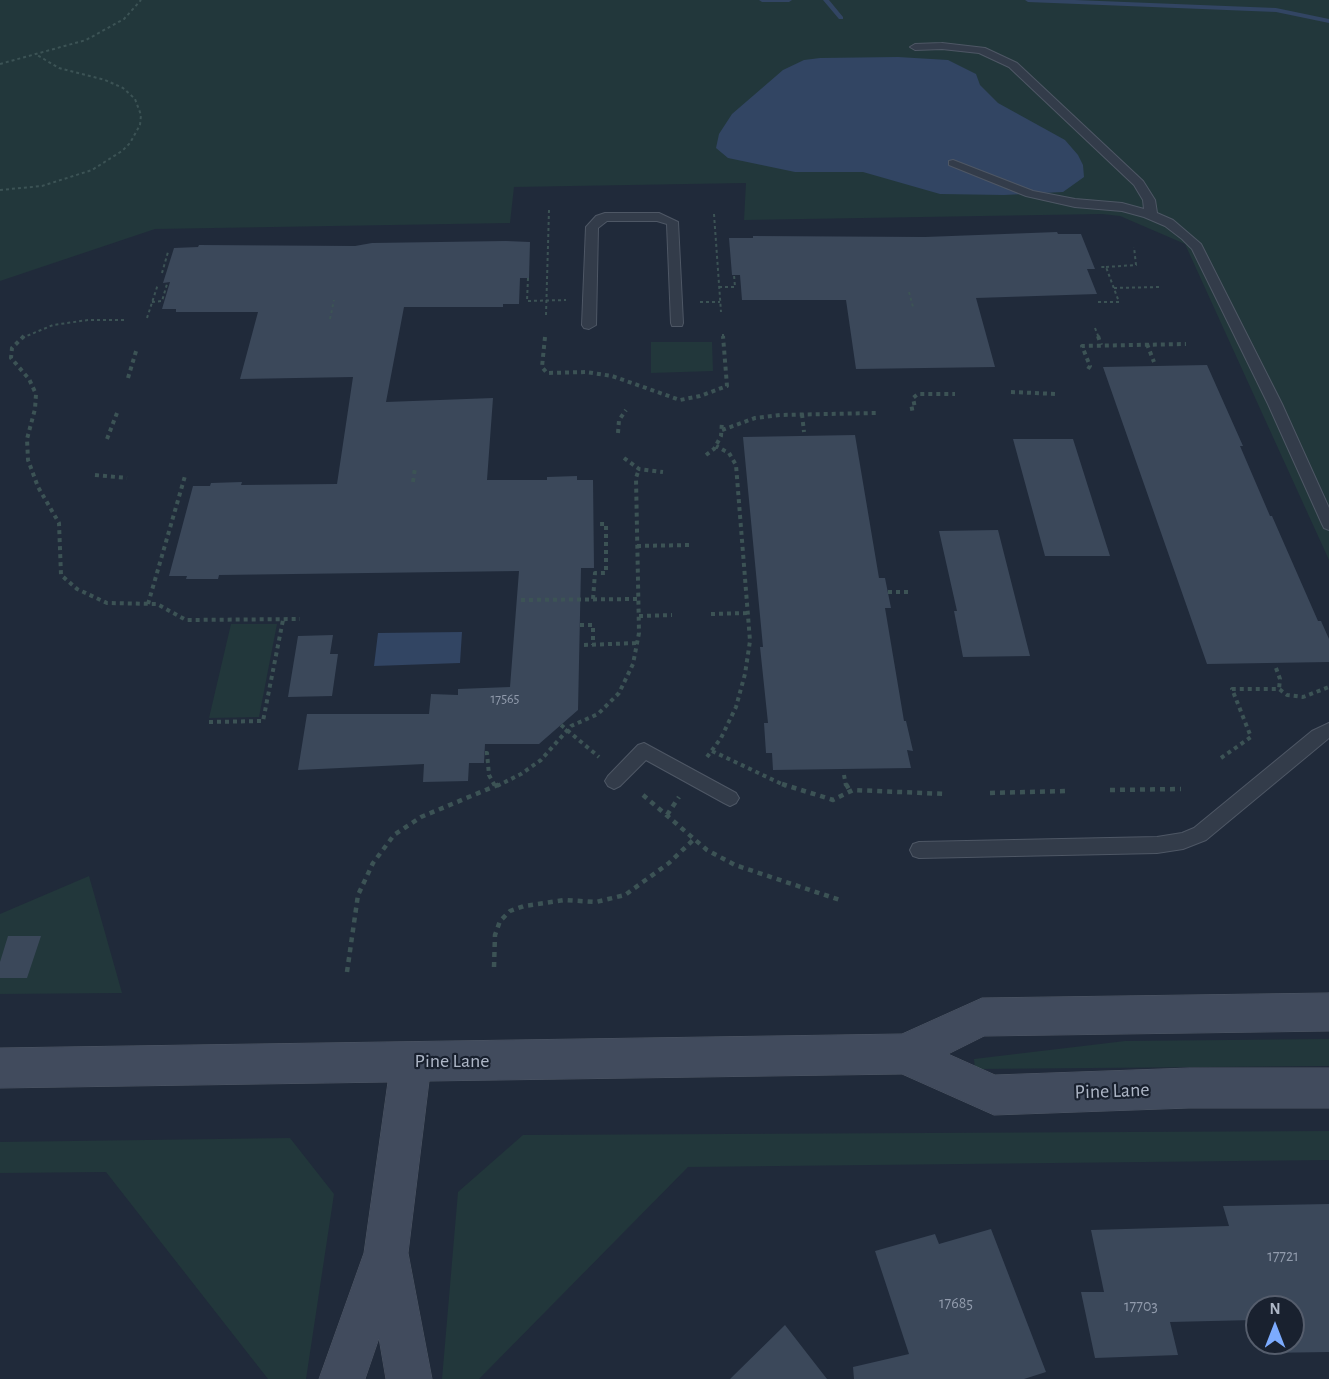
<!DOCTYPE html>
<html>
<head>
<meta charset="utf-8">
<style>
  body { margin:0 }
  #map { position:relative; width:1329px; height:1379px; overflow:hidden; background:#202a3a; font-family:"Alegreya Sans",sans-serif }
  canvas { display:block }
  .north { position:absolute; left:1245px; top:1295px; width:60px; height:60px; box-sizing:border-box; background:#19212f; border:2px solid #555d6c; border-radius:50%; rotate:0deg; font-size:16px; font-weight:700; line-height:24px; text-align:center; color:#aeb7c7 }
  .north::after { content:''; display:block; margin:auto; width:21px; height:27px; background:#7cabfe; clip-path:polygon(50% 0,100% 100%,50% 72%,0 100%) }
</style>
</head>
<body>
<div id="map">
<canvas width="1329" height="1379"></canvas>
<div class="north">N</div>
</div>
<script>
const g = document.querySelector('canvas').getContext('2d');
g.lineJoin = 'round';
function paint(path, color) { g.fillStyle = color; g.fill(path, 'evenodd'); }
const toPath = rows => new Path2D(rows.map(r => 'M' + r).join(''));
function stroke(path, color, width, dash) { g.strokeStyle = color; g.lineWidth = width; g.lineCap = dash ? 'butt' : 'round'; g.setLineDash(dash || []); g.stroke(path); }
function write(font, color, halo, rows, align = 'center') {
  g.font = font + ' "Alegreya Sans",sans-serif'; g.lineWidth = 4.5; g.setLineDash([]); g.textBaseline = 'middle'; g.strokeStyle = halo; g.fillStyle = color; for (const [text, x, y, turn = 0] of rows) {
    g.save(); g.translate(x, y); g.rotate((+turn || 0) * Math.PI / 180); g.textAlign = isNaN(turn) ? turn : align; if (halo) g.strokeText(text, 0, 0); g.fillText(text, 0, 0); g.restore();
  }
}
const green = toPath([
  [0,0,1329,0,1329,560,1185,244,1120,216,1102,214,744,220,746,183,514,187,510,223,155,229,0,281],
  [651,342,712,342,713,371,651,373],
  [231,624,277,624,259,717,209,718],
  [89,876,122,993,0,994,0,914],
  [1329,1039,1329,1066,975,1069,974,1059,1125,1041],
  [1329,1131,1329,1160,688,1167,479,1379,442,1379,458,1192,523,1135],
  [290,1138,334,1194,306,1379,268,1379,106,1172,0,1173,0,1142]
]);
const water = toPath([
  [898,57,948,60,976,74,980,85,998,103,1065,140,1078,155,1083,165,1084,177,1063,192,1004,195,940,194,863,172,795,172,728,158,716,148,719,134,732,114,783,70,804,60,820,58],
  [462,632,460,663,374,666,378,633]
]);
const stream = toPath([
  [759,0,792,0,789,2,762,2,759,0],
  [823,0,829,0,843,17,843,19,839,19,823,0],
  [1025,0,1075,0,1276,8,1329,19,1329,23,1276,12,1028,2,1025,0]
]);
const building = toPath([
  [1057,232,1058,234,1081,234,1095,269,1087,269,1097,294,976,298,995,367,856,369,846,300,742,300,740,275,732,275,729,238,753,238,753,236,925,237],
  [506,241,530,242,529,278,520,278,519,304,503,304,503,307,404,307,386,402,493,398,487,480,547,480,547,477,577,476,577,480,593,480,594,568,581,568,578,710,539,744,485,744,484,763,469,763,468,781,423,782,424,764,298,770,307,714,429,714,431,694,458,695,458,689,510,687,519,571,219,575,218,579,186,579,187,576,169,576,193,486,210,486,211,483,242,482,241,485,337,484,353,377,240,379,258,312,176,312,176,309,162,309,170,282,163,283,174,248,198,247,199,245,355,246,372,243],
  [1207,365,1243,446,1240,446,1270,516,1272,516,1318,621,1321,621,1329,639,1329,662,1207,664,1103,367],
  [855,435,879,578,885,578,891,608,885,608,904,721,906,721,913,751,907,750,911,768,773,770,772,753,766,753,764,723,768,723,760,647,763,647,743,437],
  [1013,439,1073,439,1110,556,1045,556],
  [998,530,1030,656,963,657,954,611,957,611,939,531],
  [333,635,330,654,338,654,332,696,288,697,298,636],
  [8,936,41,936,27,978,0,978,0,962],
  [1329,1204,1329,1352,1263,1353,1260,1343,1293,1343,1293,1307,1257,1307,1257,1332,1254,1320,1170,1322,1178,1355,1095,1358,1081,1292,1104,1292,1091,1230,1229,1226,1223,1206],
  [991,1229,1046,1372,1024,1379,854,1379,853,1367,909,1354,875,1251,935,1234,939,1244],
  [785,1325,827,1379,730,1379]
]);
const pathFar2 = toPath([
  [0,64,86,40,124,19,141,0],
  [0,190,42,186,92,170,122,151,130,143,140,125,141,115,135,99,123,88,105,80,59,68,37,55],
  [714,214,721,312],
  [1106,267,1136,265,1134,247],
  [162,273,168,252],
  [528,278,527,301,566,300],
  [719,287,735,287,734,275],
  [1114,288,1160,287],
  [909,292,913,307],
  [152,302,162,301,167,284],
  [700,302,720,302],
  [1098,302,1119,302,1106,267,1099,267],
  [546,315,549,210],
  [147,318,158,284],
  [330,319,334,300],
  [1095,328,1099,338],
  [723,334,723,338],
  [22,338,53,325,88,320,126,320]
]);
const pathFar1 = toPath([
  [24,336,12,348,11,358,29,379,36,394,35,409,27,439,28,460,38,487,59,523,61,575,77,589,107,603,157,604,186,620,300,619],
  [1098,336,1101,345],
  [545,337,542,367,547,373,586,372,612,376,680,400,700,396,727,386,723,336],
  [1147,344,1154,362],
  [1088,369,1090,366,1082,346,1186,344],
  [128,378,137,348],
  [1011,392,1057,394],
  [910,409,915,408,913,398,918,394,955,394],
  [802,414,804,432],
  [722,430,755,418,780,415,877,413],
  [618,433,619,420,626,410],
  [107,439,117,413],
  [706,455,714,449,721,436,722,421],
  [624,458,639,469,663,472],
  [95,475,127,478],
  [413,482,415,468],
  [637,546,690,545],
  [888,592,909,592],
  [593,599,595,573,606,573,606,524,599,524],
  [521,600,638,599],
  [148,604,185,476],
  [711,614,749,613],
  [639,616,672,615],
  [580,625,593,625,593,645],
  [584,645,637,643],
  [1276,668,1280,679,1279,689],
  [209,722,263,721,283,620],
  [561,725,599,757],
  [712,751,786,786],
  [485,753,487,753,489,775,495,786],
  [707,757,721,738,736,707,745,674,750,641,736,465,729,453,716,446],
  [1221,758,1251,737,1232,689,1279,689,1287,695,1303,697,1329,687],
  [844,775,846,786],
  [497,786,521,774,541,760,571,726,598,714,619,693,633,664,639,633,636,478,639,469]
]);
const path = toPath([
  [782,784,833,800,853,790,946,794],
  [846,784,850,791],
  [1110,790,1181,789],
  [990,793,1065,791],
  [643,795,707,850,735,865,840,900],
  [667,815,679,797],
  [494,967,495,935,500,921,510,911,524,906,565,900,596,902,625,895,669,863,694,839],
  [347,972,358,895,373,863,394,835,421,817,500,784]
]);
const lane = toPath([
  [942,43,985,48,1017,63,1143,181,1155,200,1157,213,1173,220,1201,244,1282,404,1329,508,1329,530,1324,528,1322,524,1268,404,1192,249,1182,239,1165,226,1144,217,1122,211,1075,207,1026,196,949,165,949,161,953,160,1033,191,1075,199,1122,203,1144,209,1143,200,1134,185,1009,67,979,53,942,49,915,50,910,47,915,44,942,43],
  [605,213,659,213,678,222,683,323,682,326,672,326,671,323,667,224,657,221,607,221,598,228,596,325,589,329,584,328,582,325,586,227,596,216,605,213],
  [1329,723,1329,738,1206,840,1183,849,1157,853,919,858,913,856,910,850,913,844,919,842,1157,837,1182,833,1194,828,1312,731,1329,723],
  [644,743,736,793,739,798,736,803,730,806,724,803,646,760,620,786,614,789,608,786,605,781,608,776,638,745,644,743]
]);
const secondary = toPath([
  [1329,993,1329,1031,984,1036,948,1054,995,1075,1189,1068,1329,1068,1329,1108,1189,1108,994,1115,902,1074,429,1081,408,1253,432,1379,386,1379,379,1338,365,1379,319,1379,364,1253,388,1082,0,1088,0,1048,902,1034,982,998,1329,993]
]);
const numberNames = [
  ["17565",505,699]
];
const nearNumbernames = [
  ["17721",1283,1256],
  ["17685",956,1303],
  ["17703",1141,1306]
];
const nearStreetnames = [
  ["Pine Lane",452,1061],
  ["Pine Lane",1112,1091,-2]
];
paint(green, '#22373b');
paint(water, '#324563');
paint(stream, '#324563');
paint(building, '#3b485a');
stroke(lane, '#4e5765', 2);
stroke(secondary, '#4e5765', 1);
stroke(pathFar2, '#3c5355', 2, [3, 3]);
stroke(pathFar1, '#3c5355', 4, [4, 4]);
stroke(path, '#3c5355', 4.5, [5, 5]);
paint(lane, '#333c4a');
paint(secondary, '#414b5d');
write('14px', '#919bac', null, numberNames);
write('16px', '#919bac', null, nearNumbernames);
write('20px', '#aeb7c7', '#19212f', nearStreetnames);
</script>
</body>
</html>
